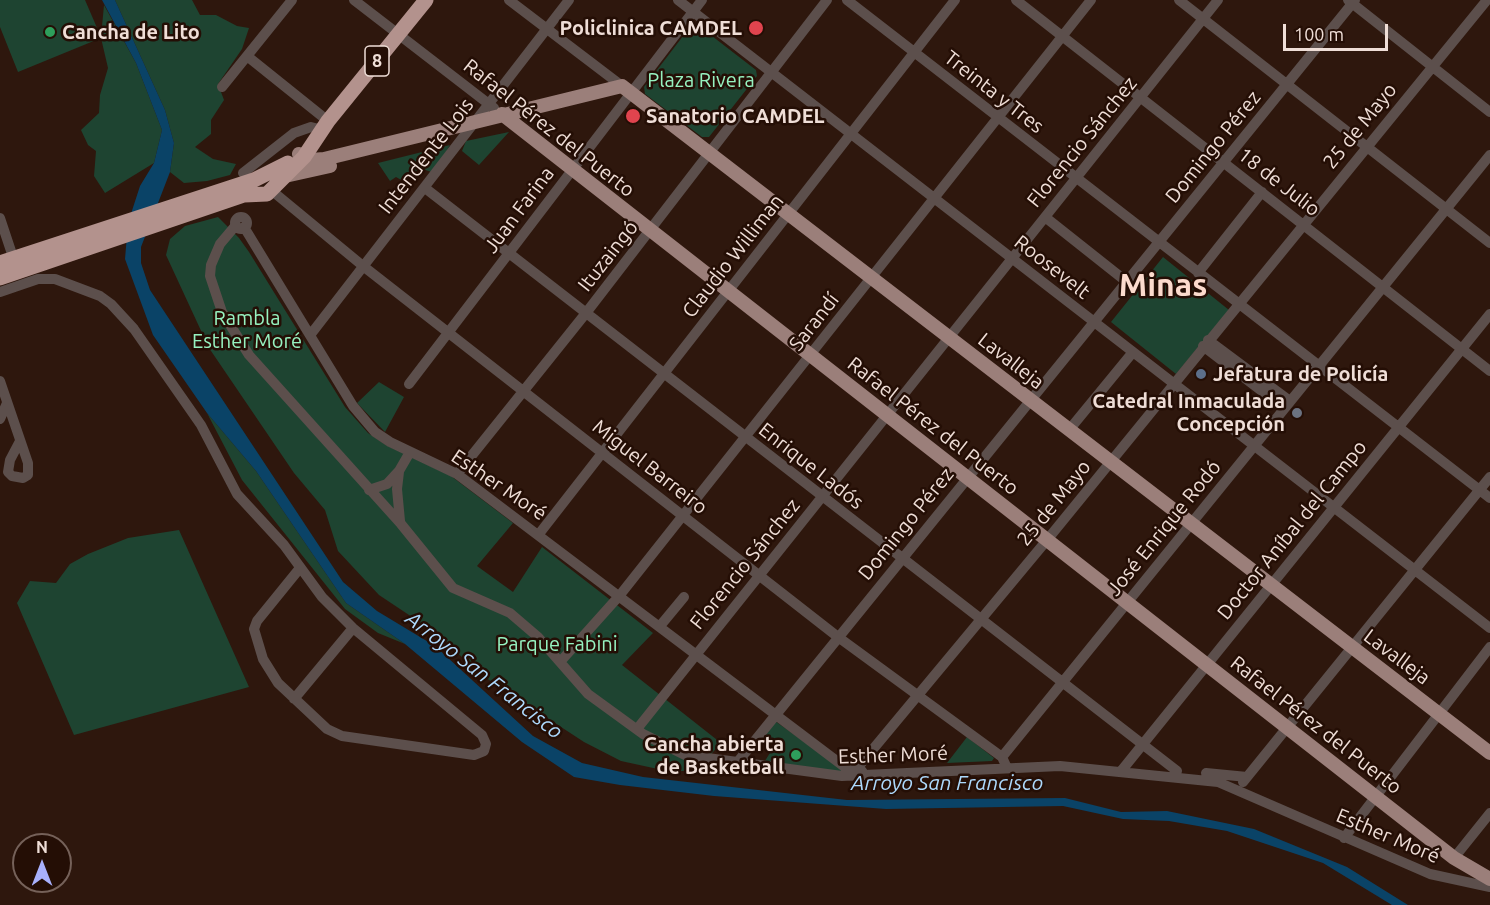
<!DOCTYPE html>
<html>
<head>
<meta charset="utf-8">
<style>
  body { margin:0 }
  #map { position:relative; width:1490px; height:905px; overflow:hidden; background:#2e170d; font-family:Ubuntu,sans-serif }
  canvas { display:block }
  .north { position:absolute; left:12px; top:833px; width:60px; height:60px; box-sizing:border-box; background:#240e05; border:2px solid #756159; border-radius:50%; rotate:0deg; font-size:16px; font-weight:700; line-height:24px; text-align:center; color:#efded7 }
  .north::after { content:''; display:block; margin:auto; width:21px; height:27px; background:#a8b0fc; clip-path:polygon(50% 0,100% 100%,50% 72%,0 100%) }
  .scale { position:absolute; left:1283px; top:24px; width:105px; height:27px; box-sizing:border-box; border:3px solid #efded7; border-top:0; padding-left:8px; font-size:18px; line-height:21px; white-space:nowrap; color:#efded7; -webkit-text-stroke:4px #240e05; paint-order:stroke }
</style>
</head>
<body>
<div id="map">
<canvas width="1490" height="905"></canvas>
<div class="north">N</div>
<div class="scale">100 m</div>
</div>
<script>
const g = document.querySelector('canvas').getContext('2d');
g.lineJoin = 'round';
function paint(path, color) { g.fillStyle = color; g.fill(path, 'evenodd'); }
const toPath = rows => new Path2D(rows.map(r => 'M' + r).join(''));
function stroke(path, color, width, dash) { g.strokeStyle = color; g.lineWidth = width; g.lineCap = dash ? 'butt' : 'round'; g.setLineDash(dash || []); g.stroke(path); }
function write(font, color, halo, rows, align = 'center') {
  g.font = font + ' Ubuntu,sans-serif'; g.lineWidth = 5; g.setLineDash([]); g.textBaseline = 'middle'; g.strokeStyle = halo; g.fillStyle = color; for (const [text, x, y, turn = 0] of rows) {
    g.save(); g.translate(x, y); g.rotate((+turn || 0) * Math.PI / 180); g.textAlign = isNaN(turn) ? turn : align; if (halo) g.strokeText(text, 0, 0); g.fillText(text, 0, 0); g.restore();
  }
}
const green = toPath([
  [0,0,85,0,101,37,104,5,136,63,162,130,154,163,105,193,94,176,96,151,88,145,81,130,99,113,100,95,108,68,101,38,18,72,0,27],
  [115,0,192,0,200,15,216,15,237,26,249,28,242,49,218,84,224,100,211,120,211,134,195,147,213,159,236,164,230,175,207,181,184,183,170,172,174,143,165,110],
  [699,26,756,70,757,76,709,137,702,137,645,94,644,87,690,27],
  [509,132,479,165,462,151,466,141],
  [450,145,434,173,420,168,403,181,396,177,390,181,378,163],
  [218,217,239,238,249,252,345,407,368,433,386,445,451,476,513,523,477,566,513,592,542,547,653,633,622,665,721,743,696,771,667,771,621,761,584,742,483,676,433,631,379,595,338,551,325,510,294,473,209,348,166,255,170,239,185,226],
  [1163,257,1229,310,1176,374,1111,322],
  [379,382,404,397,385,432,357,403],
  [207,413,256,471,346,603,405,644,378,633,345,609,242,480],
  [179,530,249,687,74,735,17,603,30,581,56,583,70,564,88,554,128,538],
  [775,721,848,773,763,764,775,745,764,738],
  [967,737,994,758,992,761,947,763]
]);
const water = toPath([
  [102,0,115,0,165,110,174,143,170,172,141,247,141,263,150,290,343,582,377,611,435,646,533,736,582,763,643,777,847,800,1065,798,1121,812,1167,811,1254,829,1347,867,1408,905,1392,905,1323,863,1227,831,1169,821,1123,819,1063,806,886,809,714,796,620,785,574,777,522,742,405,644,346,603,256,471,207,413,153,335,125,259,128,223,140,186,154,163,162,130,136,63]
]);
const minor = toPath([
  [354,0,494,108],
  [509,0,622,86],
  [678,0,1490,628],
  [847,0,1490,498],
  [1016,0,1490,371],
  [1179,0,1490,243],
  [1348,0,1490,112],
  [247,56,328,121],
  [222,87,292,0],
  [243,173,294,133,311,127,319,129],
  [425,188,1177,771],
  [271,190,363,266,838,637,1002,757,1007,768],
  [1045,217,1127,282],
  '235 223a6 6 0 1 1 12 0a6 6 0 1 1-12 0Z',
  [0,218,15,263],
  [236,225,220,244,211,265,210,276,222,312,249,355,401,524,453,588,510,613,538,637,588,694,643,734,685,755,842,776,1060,766,1218,782,1430,874,1490,887],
  [244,227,353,406,375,432,390,442,457,474,846,768,862,771],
  [1198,273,1262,192],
  [0,292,38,279,55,279,100,296,111,304,134,329,201,425,237,494,284,545,322,597,353,628,482,735,486,744,484,751,474,755,342,736,327,729,278,683,263,659,254,629,257,621,300,568],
  [311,334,569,0],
  [1208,340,1290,401],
  [1203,346,1284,408],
  [0,381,28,463,28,475,23,478,12,476,8,472,10,460,20,441],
  [409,384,702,0],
  [0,419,7,403],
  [1069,430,1133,352],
  [399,472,397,489,400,521],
  [457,474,586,313,827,0],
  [369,490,387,484,399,471,410,452],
  [539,534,955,0],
  [660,626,684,597],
  [560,662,620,595,1091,0],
  [294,699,353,628],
  [637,729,1218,0],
  [1002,757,1490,155],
  [736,764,1355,0],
  [1122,770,1490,314],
  [1206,773,1247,777],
  [854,776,854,772,1047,540,1487,0],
  [1243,782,1490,477],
  [1344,838,1490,647],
  [1454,858,1490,813]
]);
const major = toPath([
  [502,114,1454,858,1490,879],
  [299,154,311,160,324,159,622,86,1490,753],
  [285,176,330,166]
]);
const highway = toPath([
  [0,263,254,180,288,163],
  [0,278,244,195,267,194,304,157,328,121,426,0]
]);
const markers = [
  [756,28,8,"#e0444e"],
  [50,32,6,"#2e9e5b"],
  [633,116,8,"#e0444e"],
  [1201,374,6,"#5c6f8a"],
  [1297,413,6,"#6b7280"],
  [796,755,6,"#2e9e5b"]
];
const shields = [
  [377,61,24]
];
const shieldNames = [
  ["8",377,61]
];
const poiNames = [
  ["Policlinica CAMDEL",742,28],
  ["Cancha de Lito",62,32,"left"],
  ["Sanatorio CAMDEL",646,116,"left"],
  ["Jefatura de Policía",1213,374,"left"],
  ["Catedral Inmaculada",1285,401],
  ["Concepción",1285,424],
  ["Cancha abierta",784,744],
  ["de Basketball",784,767]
];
const parkNames = [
  ["Plaza Rivera",701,80],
  ["Rambla",247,318],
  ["Esther Moré",247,341],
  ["Parque Fabini",557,644]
];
const streetNames = [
  ["Treinta y Tres",994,92,38],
  ["25 de Mayo",1360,126,-51],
  ["Rafael Pérez del Puerto",549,128,38],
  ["Florencio Sánchez",1082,142,-51],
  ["Domingo Pérez",1213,147,-51],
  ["Intendente Lois",426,156,-52],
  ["18 de Julio",1279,182,38],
  ["Juan Farina",519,210,-53],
  ["Ituzaingó",608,256,-52],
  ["Claudio Williman",733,256,-52],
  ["Roosevelt",1052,267,38],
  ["Sarandí",814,322,-52],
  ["Lavalleja",1011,361,38],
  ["Rafael Pérez del Puerto",933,426,38],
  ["Enrique Ladós",811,466,38],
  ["Miguel Barreiro",650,467,38],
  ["Esther Moré",499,485,34],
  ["25 de Mayo",1054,503,-51],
  ["Domingo Pérez",906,524,-51],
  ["José Enrique Rodó",1164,528,-51],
  ["Doctor Aníbal del Campo",1292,530,-51],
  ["Florencio Sánchez",745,564,-51],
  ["Lavalleja",1397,657,37],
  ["Rafael Pérez del Puerto",1316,725,38],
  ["Esther Moré",893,755,-2],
  ["Esther Moré",1388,836,23]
];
const waterNames = [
  ["Arroyo San Francisco",484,675,38],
  ["Arroyo San Francisco",947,783]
];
const townNames = [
  ["Minas",1163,285]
];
paint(green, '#1e4431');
paint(water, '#0a4367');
stroke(minor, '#5c4f4c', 10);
stroke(major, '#9b7f7a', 14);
stroke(highway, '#b3928d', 15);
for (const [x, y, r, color] of markers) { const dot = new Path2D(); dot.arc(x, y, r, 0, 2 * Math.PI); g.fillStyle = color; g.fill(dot); stroke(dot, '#240e05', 2); }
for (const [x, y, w] of shields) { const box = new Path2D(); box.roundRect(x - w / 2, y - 15, w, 30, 4.5); g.fillStyle = '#240e05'; g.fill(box); stroke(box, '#efded7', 1.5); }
write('bold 18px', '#efded7', null, shieldNames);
write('bold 20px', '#efded7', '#240e05', poiNames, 'right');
write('20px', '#96f2c0', '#240e05', parkNames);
write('20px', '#efded7', '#240e05', streetNames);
write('italic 21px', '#add9fc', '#240e05', waterNames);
write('bold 32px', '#fcdbcd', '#240e05', townNames);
</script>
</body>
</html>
